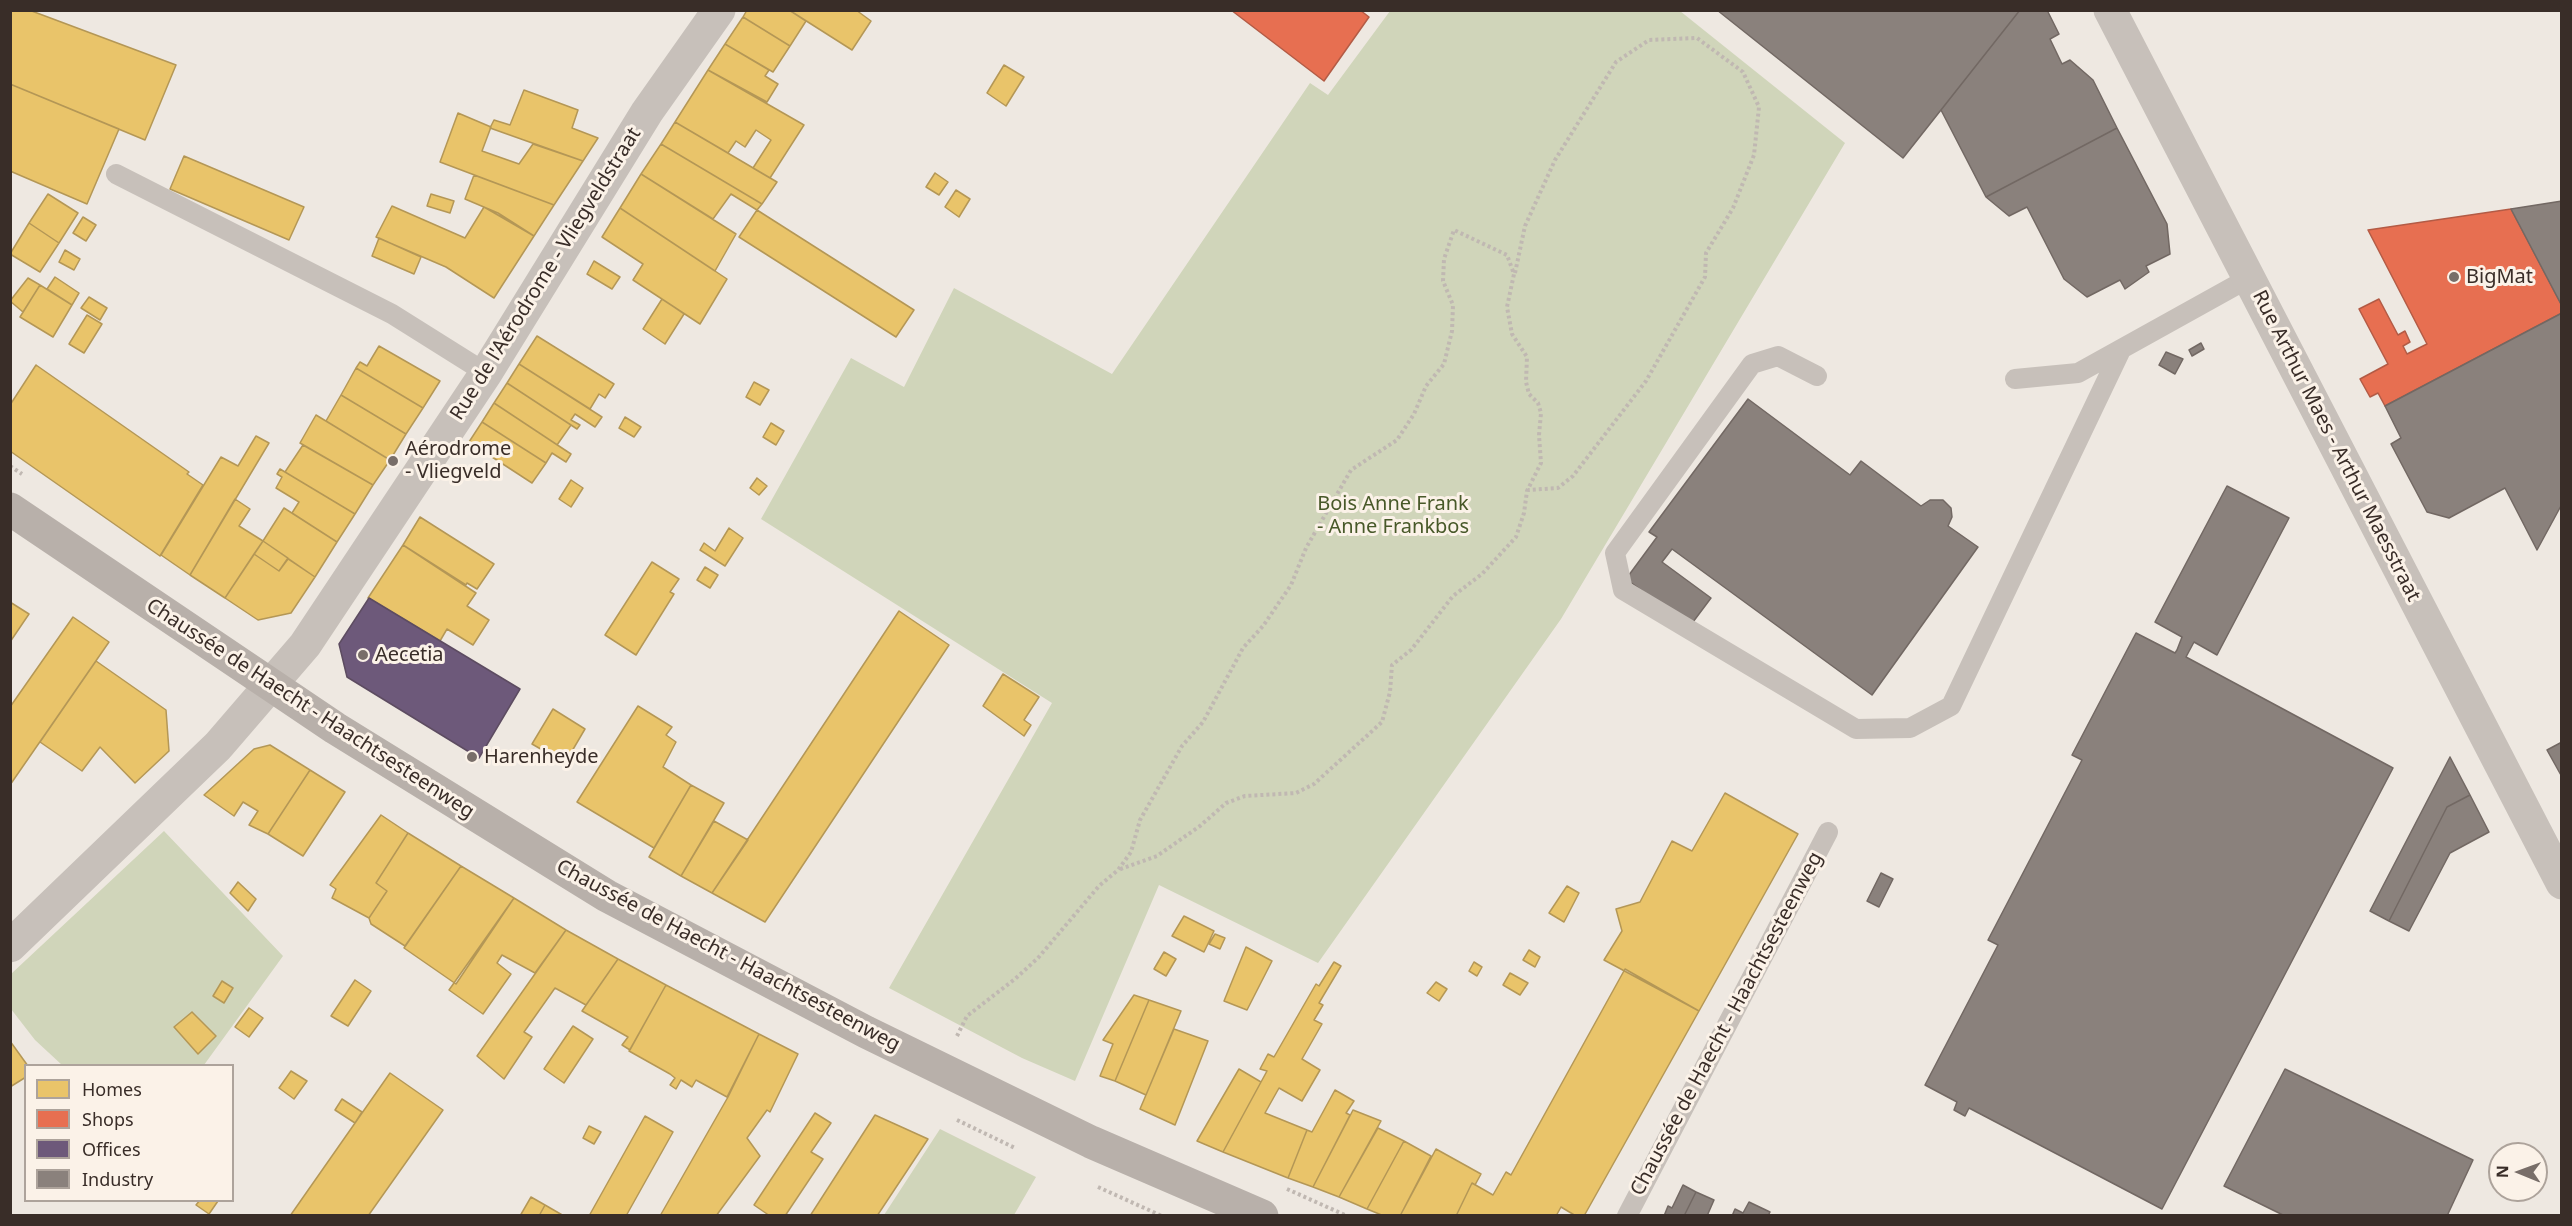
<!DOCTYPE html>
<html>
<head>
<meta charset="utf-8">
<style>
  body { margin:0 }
  #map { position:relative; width:2572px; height:1226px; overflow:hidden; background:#eee8e1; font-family:"Noto Sans",sans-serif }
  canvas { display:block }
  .frame { position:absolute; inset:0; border:12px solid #392d28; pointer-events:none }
  .legend { position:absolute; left:24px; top:1064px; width:210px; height:138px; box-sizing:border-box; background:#fbf2e8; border:2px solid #ada39b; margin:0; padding:8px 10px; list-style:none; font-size:18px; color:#392d28 }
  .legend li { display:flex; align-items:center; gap:12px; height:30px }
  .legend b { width:30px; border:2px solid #ada39b }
  .north { position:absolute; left:2488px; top:1142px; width:60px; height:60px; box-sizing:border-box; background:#fbf2e8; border:2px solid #ada39b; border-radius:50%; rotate:271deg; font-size:16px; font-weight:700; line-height:24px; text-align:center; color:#392d28 }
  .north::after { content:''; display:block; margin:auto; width:21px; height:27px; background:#786e69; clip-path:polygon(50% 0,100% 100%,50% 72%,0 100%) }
</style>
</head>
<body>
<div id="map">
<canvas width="2572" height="1226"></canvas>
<div class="frame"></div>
<ul class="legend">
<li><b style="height:16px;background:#e9c46a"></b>Homes</li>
<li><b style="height:16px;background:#e76f51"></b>Shops</li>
<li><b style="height:16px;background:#6d597a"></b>Offices</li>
<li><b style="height:16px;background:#8a817c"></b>Industry</li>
</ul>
<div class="north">N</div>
</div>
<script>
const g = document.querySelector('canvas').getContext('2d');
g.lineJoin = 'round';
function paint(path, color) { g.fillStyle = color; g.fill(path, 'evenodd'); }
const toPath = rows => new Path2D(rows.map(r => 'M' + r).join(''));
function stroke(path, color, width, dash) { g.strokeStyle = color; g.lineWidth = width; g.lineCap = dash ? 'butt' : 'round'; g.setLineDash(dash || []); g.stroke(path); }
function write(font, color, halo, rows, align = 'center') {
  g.font = font + ' "Noto Sans",sans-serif'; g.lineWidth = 6; g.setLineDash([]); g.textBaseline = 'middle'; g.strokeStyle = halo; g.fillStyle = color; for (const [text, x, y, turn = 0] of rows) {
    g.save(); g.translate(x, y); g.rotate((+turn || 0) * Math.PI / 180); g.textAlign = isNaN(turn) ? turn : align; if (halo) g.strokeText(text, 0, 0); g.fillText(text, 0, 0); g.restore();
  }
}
const green = toPath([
  [1390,11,1680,11,1845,143,1561,619,1318,963,1159,885,1075,1081,1022,1058,889,988,1052,703,761,519,851,358,904,387,954,288,1112,374,1310,83,1328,95],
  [164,831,283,956,204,1065,62,1065,35,1040,11,1009,11,974],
  [940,1129,1036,1177,1014,1215,884,1215]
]);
const homes = toPath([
  [10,10,29,10,176,65,145,140,10,84,10,10],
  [747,10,789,10,806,21,790,46,743,17,747,10],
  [789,10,856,10,871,21,852,50,789,10],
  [743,17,790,46,773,72,725,44,743,17],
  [725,44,769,70,765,76,778,84,767,102,708,70,725,44],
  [1004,65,1024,77,1006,106,987,93,1004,65],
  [708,70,804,125,770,178,753,168,771,140,756,130,745,147,736,141,728,153,675,122,708,70],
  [10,84,119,129,87,204,10,171,10,84],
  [524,90,578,110,572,128,598,138,583,161,490,128,494,120,510,125,524,90],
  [458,113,491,127,482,151,519,164,533,144,583,161,554,205,440,162,458,113],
  [675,122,777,182,762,204,661,144,675,122],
  [661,144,762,204,757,210,731,194,713,219,641,174,661,144],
  [184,156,304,207,289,240,170,189,184,156],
  [935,173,948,182,939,195,926,187,935,173],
  [641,174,736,234,715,271,620,208,641,174],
  [474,175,554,205,534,236,498,213,465,199,474,175],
  [956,190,970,199,959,217,945,207,956,190],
  [48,194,78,213,59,243,29,223,48,194],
  [431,194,454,201,450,213,427,206,431,194],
  [392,206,465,238,484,207,534,236,494,298,446,267,376,237,392,206],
  [620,208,727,279,700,324,633,280,643,264,602,237,620,208],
  [757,210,914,310,896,337,739,237,757,210],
  [83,217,96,225,86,241,73,233,83,217],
  [29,223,59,243,40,272,10,254,29,223],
  [379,238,421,257,414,274,372,256,379,238],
  [65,250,80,259,74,270,59,262,65,250],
  [594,261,620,277,612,289,587,274,594,261],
  [55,277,79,293,72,305,47,289,55,277],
  [28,278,40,285,23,312,10,301,28,278],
  [40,285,72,305,53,337,20,317,40,285],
  [89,297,107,308,100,320,81,308,89,297],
  [662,299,684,314,665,344,643,329,662,299],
  [87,315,102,324,84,353,69,344,87,315],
  [537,336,614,384,605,398,599,394,590,409,519,364,537,336],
  [379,346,440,381,423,408,356,368,360,362,367,366,379,346],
  [519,364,602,417,595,427,575,414,571,420,580,425,577,429,507,383,519,364],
  [36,365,189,472,187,474,203,485,160,556,10,451,10,405,36,365],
  [356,368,423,408,406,434,341,395,356,368],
  [754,382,769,390,760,405,746,397,754,382],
  [507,383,571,425,557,445,494,403,507,383],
  [341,395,406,434,390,460,326,421,341,395],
  [494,403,571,454,566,462,552,453,546,463,482,422,494,403],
  [316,415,390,460,373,485,300,443,316,415],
  [625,417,641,427,634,437,619,428,625,417],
  [482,422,546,463,532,483,469,442,482,422],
  [771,423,784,431,776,445,763,437,771,423],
  [256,436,269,443,190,575,161,555,221,457,238,466,256,436],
  [303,445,373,485,355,514,285,472,303,445],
  [280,469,355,514,337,542,292,513,299,502,276,488,282,477,277,474,280,469],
  [757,478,767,486,759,495,750,488,757,478],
  [571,480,583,488,571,507,559,499,571,480],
  [235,499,250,509,239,526,263,541,225,598,190,575,235,499],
  [284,508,337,542,315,577,263,541,284,508],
  [420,517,494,564,477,589,467,583,466,585,403,545,420,517],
  [729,528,743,538,725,566,700,550,704,543,715,551,729,528],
  [263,541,288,558,279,571,254,554,263,541],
  [403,545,476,593,467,606,489,620,473,645,447,629,440,641,368,598,403,545],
  [254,554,279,571,288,559,315,577,291,613,258,620,225,598,254,554],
  [652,562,679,579,670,592,674,594,636,655,605,635,652,562],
  [705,567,718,575,710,588,697,580,705,567],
  [10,602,29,614,10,642,10,602],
  [899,611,949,645,765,922,712,893,899,611],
  [73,617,109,642,10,785,10,707,73,617],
  [96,661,166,710,169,751,135,783,100,747,82,771,40,742,96,661],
  [1003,674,1039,697,1024,720,1031,725,1024,736,983,706,1003,674],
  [638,706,672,727,666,735,676,742,663,767,691,785,654,848,577,802,638,706],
  [553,709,585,729,565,763,532,744,553,709],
  [270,745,310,770,268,834,249,825,258,811,243,802,234,816,204,795,254,749,270,745],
  [310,770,345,792,303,856,268,834,310,770],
  [691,785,724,803,681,876,649,857,691,785],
  [1725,793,1798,834,1699,1011,1604,960,1622,931,1616,909,1640,902,1672,841,1692,851,1725,793],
  [381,815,408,833,376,883,387,891,369,918,332,898,336,889,330,885,381,815],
  [714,821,748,840,712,893,681,876,714,821],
  [408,833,461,866,405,946,371,924,369,918,387,891,376,883,408,833],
  [461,866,514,898,456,984,404,948,461,866],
  [238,882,256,899,248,911,230,893,238,882],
  [1567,886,1579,893,1564,922,1549,913,1567,886],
  [514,898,566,930,535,973,502,955,497,963,511,974,483,1014,449,990,514,898],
  [1184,916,1214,931,1204,952,1172,936,1184,916],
  [566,930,618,959,586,1005,555,988,524,1032,532,1037,504,1079,477,1056,566,930],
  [1215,934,1225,938,1220,949,1209,944,1215,934],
  [1246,947,1272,961,1247,1010,1224,1001,1246,947],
  [1529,950,1540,957,1535,967,1523,960,1529,950],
  [1164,952,1176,959,1166,976,1154,969,1164,952],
  [618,959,666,985,630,1050,622,1045,628,1037,582,1011,618,959],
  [1334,962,1341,966,1319,1003,1323,1005,1314,1020,1322,1024,1302,1059,1320,1070,1302,1101,1279,1088,1265,1113,1307,1130,1288,1178,1223,1152,1267,1071,1260,1069,1268,1054,1274,1057,1316,984,1319,986,1334,962],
  [1474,962,1482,967,1477,976,1469,971,1474,962],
  [1625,969,1699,1011,1584,1216,1576,1216,1561,1207,1556,1216,1456,1216,1472,1183,1493,1195,1506,1172,1511,1175,1625,969],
  [1510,973,1528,983,1520,995,1503,985,1510,973],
  [355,980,371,991,348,1026,331,1016,355,980],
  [222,981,233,988,224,1003,213,996,222,981],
  [1436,982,1447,989,1439,1001,1427,993,1436,982],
  [666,985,759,1034,727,1097,696,1080,692,1087,681,1080,676,1089,670,1085,675,1078,670,1074,629,1051,666,985],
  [1134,995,1149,1000,1115,1081,1100,1076,1113,1044,1103,1040,1134,995],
  [1149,1000,1181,1011,1146,1095,1115,1081,1149,1000],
  [249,1008,263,1018,249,1037,235,1027,249,1008],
  [192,1012,216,1036,198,1054,174,1027,192,1012],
  [573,1026,593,1039,564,1083,544,1069,573,1026],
  [1174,1029,1208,1041,1175,1125,1140,1109,1174,1029],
  [759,1034,798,1054,770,1112,767,1110,747,1138,760,1156,716,1216,660,1216,728,1097,759,1034],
  [10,1041,28,1066,26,1066,26,1077,10,1087,10,1041],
  [1239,1069,1261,1082,1223,1152,1197,1141,1239,1069],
  [291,1071,307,1081,294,1099,279,1088,291,1071],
  [390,1073,443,1110,368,1216,290,1216,390,1073],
  [1335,1090,1354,1101,1346,1113,1350,1115,1313,1187,1288,1178,1307,1130,1312,1132,1335,1090],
  [342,1099,362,1112,355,1123,335,1110,342,1099],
  [1353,1110,1381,1121,1339,1197,1313,1187,1353,1110],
  [815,1113,831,1123,811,1152,823,1159,785,1216,770,1216,754,1205,815,1113],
  [875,1115,928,1139,877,1216,810,1216,875,1115],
  [645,1116,673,1132,626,1216,589,1216,645,1116],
  [589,1126,601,1132,594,1144,583,1138,589,1126],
  [1378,1128,1404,1141,1367,1209,1339,1197,1378,1128],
  [1404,1141,1431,1156,1400,1216,1384,1216,1367,1209,1404,1141],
  [1436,1149,1481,1174,1475,1185,1472,1183,1456,1216,1400,1216,1436,1149],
  [531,1197,545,1205,539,1216,520,1216,531,1197],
  [200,1200,218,1200,218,1201,209,1214,196,1205,200,1200],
  [545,1205,564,1216,539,1216,545,1205]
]);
const shops = toPath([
  [1231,10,1360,10,1369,17,1324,81,1231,10],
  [2511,209,2562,306,2562,313,2385,406,2378,393,2370,397,2360,379,2388,364,2359,309,2379,299,2398,335,2405,331,2410,342,2403,346,2407,354,2427,344,2368,230,2511,209]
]);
const offices = toPath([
  [369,598,520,689,479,758,347,677,339,644,369,598]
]);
const industry = toPath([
  [1717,10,2020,10,1903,158,1717,10],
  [2020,10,2047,10,2059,34,2050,39,2062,64,2070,60,2093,80,2117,128,1986,197,1941,110,2020,10],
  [2117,128,2167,224,2170,254,2146,266,2149,272,2125,289,2120,280,2087,297,2064,279,2027,207,2009,216,1986,197,2117,128],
  [2562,201,2562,306,2511,209,2562,201],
  [2562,313,2562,504,2537,550,2505,488,2449,518,2427,512,2391,444,2401,438,2385,406,2562,313],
  [2201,343,2204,349,2192,356,2189,350,2201,343],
  [2166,352,2183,359,2175,374,2159,365,2166,352],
  [1748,399,1850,475,1861,461,1921,506,1930,500,1943,500,1951,508,1952,517,1948,526,1978,547,1872,695,1672,549,1662,562,1711,598,1690,626,1626,579,1657,537,1649,532,1748,399],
  [2227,486,2289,518,2217,655,2194,642,2186,657,2393,768,2162,1209,1969,1108,1965,1116,1954,1110,1957,1102,1925,1085,1998,945,1988,940,2082,760,2072,755,2136,633,2175,653,2177,650,2182,637,2155,622,2227,486],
  [2562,742,2562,777,2547,750,2562,742],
  [2450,757,2470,795,2447,807,2389,921,2370,911,2450,757],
  [2470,795,2489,832,2450,853,2409,931,2389,921,2447,807,2470,795],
  [1881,873,1893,879,1879,907,1867,901,1881,873],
  [2285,1069,2473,1160,2447,1216,2285,1216,2224,1186,2285,1069],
  [1683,1185,1696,1192,1684,1216,1664,1216,1668,1206,1672,1208,1683,1185],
  [1696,1192,1714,1200,1707,1216,1684,1216,1696,1192],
  [1749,1202,1770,1212,1768,1216,1732,1216,1735,1209,1743,1213,1749,1202]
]);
const path = toPath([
  [1515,273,1525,226,1555,160,1616,62,1649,40,1697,38,1743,72,1759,107,1754,155,1733,208,1706,253,1705,277,1646,381,1573,476,1558,488,1528,490],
  [10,466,22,474],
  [957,1036,967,1016,1015,979,1038,958,1099,886,1118,870,1131,852,1140,820,1182,746,1203,722,1243,648,1263,626,1291,585,1306,548,1351,470,1397,440,1414,414,1426,386,1444,364,1452,331,1453,305,1443,281,1444,259,1454,230,1507,255,1514,274,1507,307,1512,334,1527,357,1526,382,1529,394,1538,403,1541,413,1539,435,1541,463,1527,491,1524,513,1516,537,1482,574,1453,596,1411,650,1392,665,1390,692,1382,722,1314,784,1296,793,1245,796,1226,803,1200,826,1157,856,1118,870],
  [957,1120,1015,1148],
  [1098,1187,1162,1216],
  [1287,1189,1347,1216]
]);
const lane = toPath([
  [116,174,392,314,486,373],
  [1817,376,1778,356,1752,364,1615,553,1623,590,1856,729,1910,728,1951,706,2121,350],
  [2015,379,2078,373,2249,278],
  [1627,1216,1828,832]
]);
const street = toPath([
  [2110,10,2562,883],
  [10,946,218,746,305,645,486,373,647,112,719,10]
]);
const secondary = toPath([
  [10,509,335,728,607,896,866,1032,1091,1142,1262,1216]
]);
const markers = [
  [2454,277,6,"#786e69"],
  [393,461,6,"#786e69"],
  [363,655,6,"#786e69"],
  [472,757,6,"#786e69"]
];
const streetNames = [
  ["Rue de l'Aérodrome - Vliegveldstraat",546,274,-58],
  ["Rue Arthur Maes - Arthur Maesstraat",2336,446,63],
  ["Chaussée de Haecht - Haachtsesteenweg",310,709,33],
  ["Chaussée de Haecht - Haachtsesteenweg",728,956,28],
  ["Chaussée de Haecht - Haachtsesteenweg",1727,1024,-62]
];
const poiNames = [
  ["BigMat",2466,277],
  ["Aérodrome",405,449],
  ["- Vliegveld",405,472],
  ["Aecetia",375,655],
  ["Harenheyde",484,757]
];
const parkNames = [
  ["Bois Anne Frank",1393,504],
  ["- Anne Frankbos",1393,527]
];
paint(green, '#d0d5ba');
paint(homes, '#e9c46a');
stroke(homes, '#b49756', 1.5);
paint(shops, '#e76f51');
stroke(shops, '#b35b45', 1.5);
paint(offices, '#6d597a');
stroke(offices, '#5d4c61', 1.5);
paint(industry, '#8a817c');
stroke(industry, '#726863', 1.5);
stroke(path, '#c0b8b2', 4, [3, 3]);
stroke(lane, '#c7c0ba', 20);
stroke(street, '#c7c0ba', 33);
stroke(secondary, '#b8b0aa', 33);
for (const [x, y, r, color] of markers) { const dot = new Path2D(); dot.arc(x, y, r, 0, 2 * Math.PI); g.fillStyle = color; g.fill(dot); stroke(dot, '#fbf2e8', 2); }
write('20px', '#392d28', '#fbf2e8', streetNames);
write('20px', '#392d28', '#fbf2e8', poiNames, 'left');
write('20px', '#485929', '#fbf2e8', parkNames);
</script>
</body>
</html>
